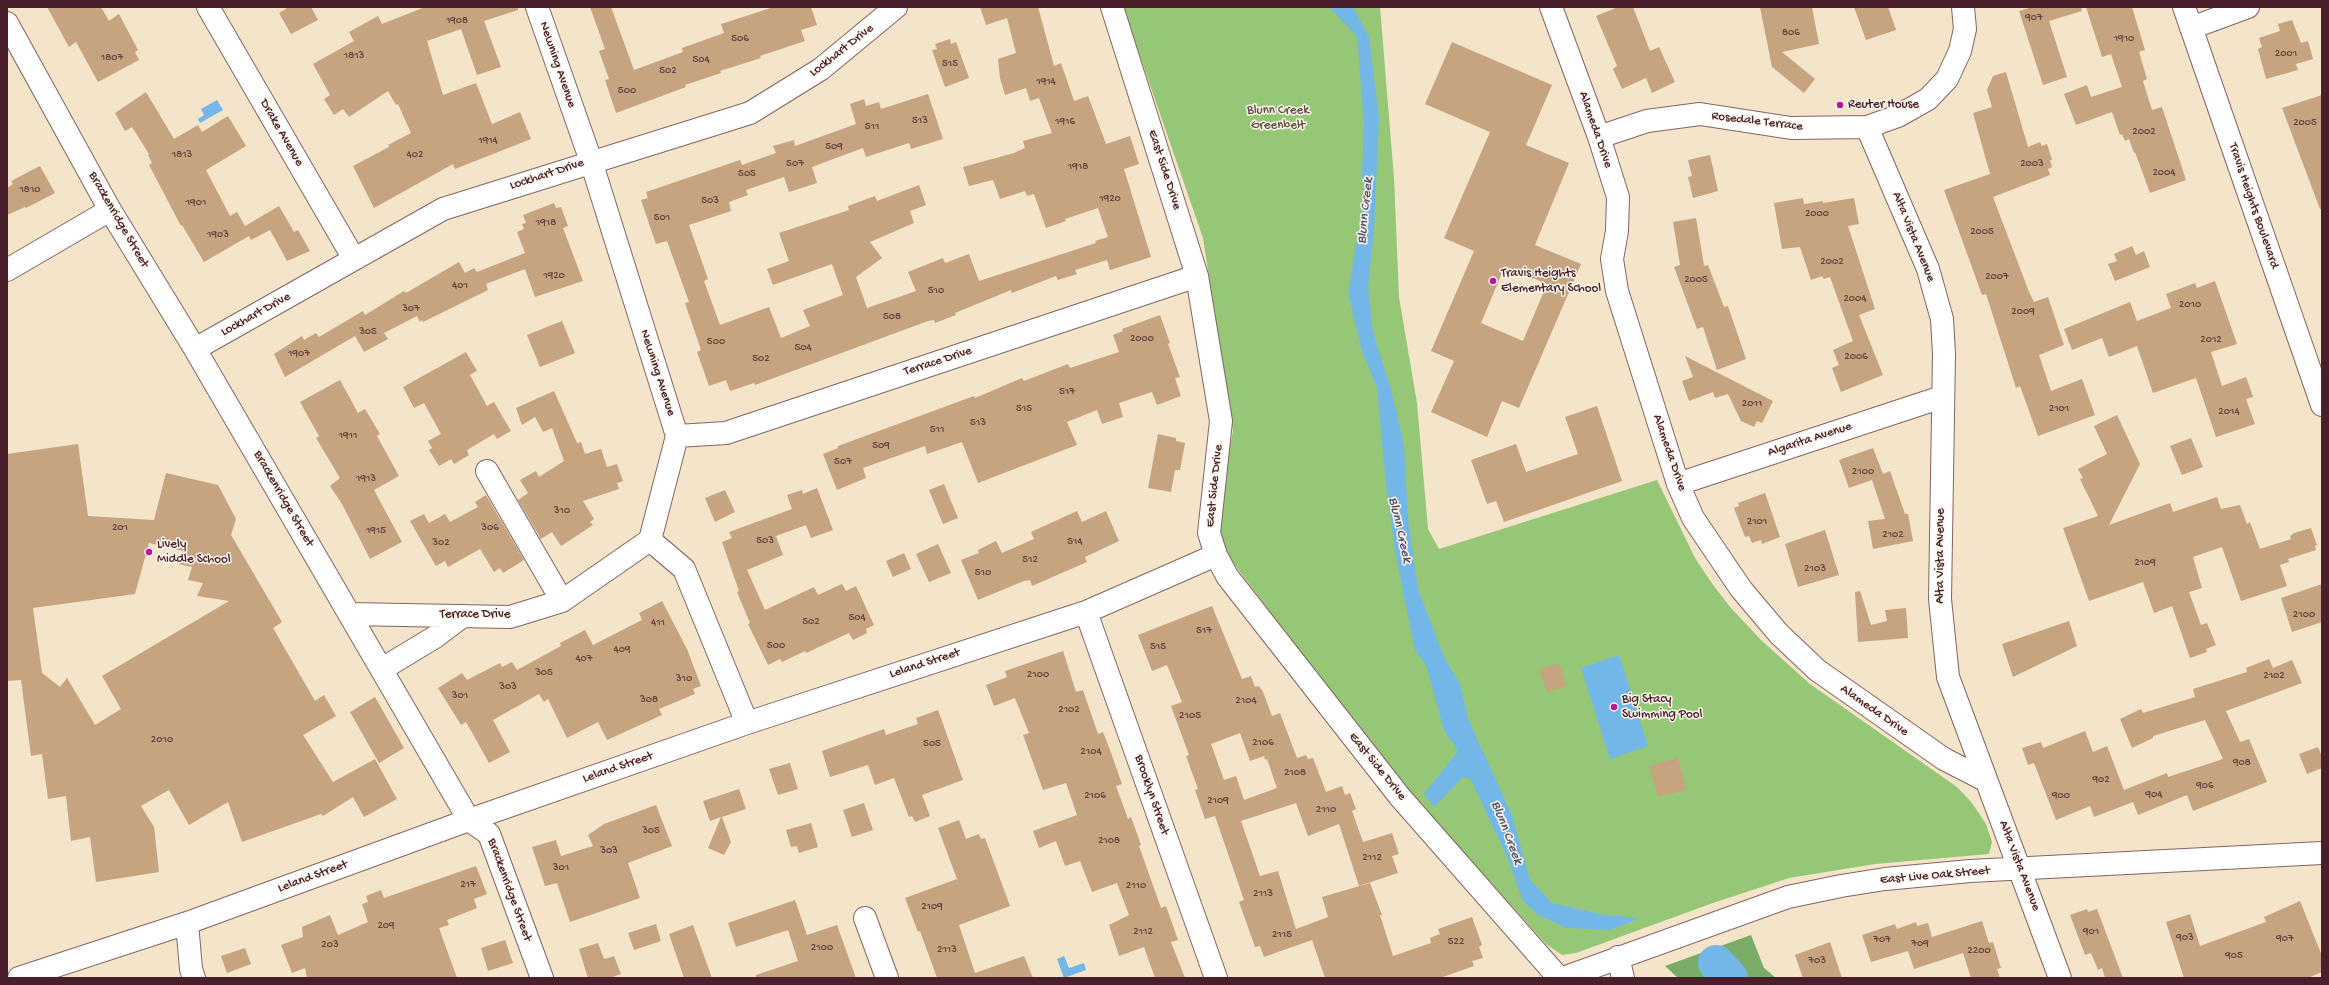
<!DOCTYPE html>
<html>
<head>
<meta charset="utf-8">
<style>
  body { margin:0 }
  #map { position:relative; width:2329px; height:985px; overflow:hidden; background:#f3e4ca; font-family:"Gochi Hand",sans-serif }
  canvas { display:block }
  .frame { position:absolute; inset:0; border:8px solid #4a1f2b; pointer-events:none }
</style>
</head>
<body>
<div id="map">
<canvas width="2329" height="985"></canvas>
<div class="frame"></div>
</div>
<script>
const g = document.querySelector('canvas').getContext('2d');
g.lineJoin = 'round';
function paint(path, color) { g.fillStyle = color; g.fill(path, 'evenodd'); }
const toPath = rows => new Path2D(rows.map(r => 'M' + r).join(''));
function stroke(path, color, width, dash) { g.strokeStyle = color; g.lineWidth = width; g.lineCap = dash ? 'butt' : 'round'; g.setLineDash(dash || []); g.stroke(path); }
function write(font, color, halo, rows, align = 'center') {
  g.font = font + ' "Gochi Hand",sans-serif'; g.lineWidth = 3; g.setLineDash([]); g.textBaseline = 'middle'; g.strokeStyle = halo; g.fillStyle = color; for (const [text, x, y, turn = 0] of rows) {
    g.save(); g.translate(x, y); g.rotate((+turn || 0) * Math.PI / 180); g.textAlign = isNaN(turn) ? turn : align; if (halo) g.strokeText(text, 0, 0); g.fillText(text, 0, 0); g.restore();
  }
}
const green = toPath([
  [1123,7,1380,7,1394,178,1399,297,1417,403,1428,529,1439,549,1657,480,1695,558,1713,585,1731,608,1762,641,1810,684,1957,787,1972,803,1986,824,1992,842,1989,854,1875,864,1789,878,1710,904,1576,953,1562,955,1546,944,1386,766,1228,556,1218,533,1220,497,1233,431,1203,238]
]);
const forest = toPath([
  [1751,935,1764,968,1776,978,1678,978,1665,966]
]);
const water = toPath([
  [1329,7,1353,7,1369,37,1379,118,1374,231,1368,286,1373,332,1392,393,1404,446,1408,519,1418,589,1444,657,1460,684,1468,719,1512,815,1530,880,1552,903,1604,915,1639,918,1611,930,1567,928,1538,915,1523,901,1508,859,1471,780,1463,777,1434,807,1424,794,1458,751,1444,730,1426,665,1415,650,1395,551,1386,485,1377,387,1362,352,1348,293,1364,198,1362,173,1364,123,1357,36],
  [217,100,223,110,200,123,198,119,204,115,201,109],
  [1619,655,1648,746,1610,759,1581,668],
  [1064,956,1069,968,1084,963,1086,970,1064,978,1057,959]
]);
const river = toPath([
  [1716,963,1730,978]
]);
const building = toPath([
  [47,7,101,7,109,21,119,14,138,50,135,52,139,60,98,82,76,42,69,47],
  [289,7,311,7,318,20,291,34,279,13],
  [425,7,518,7,518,10,484,21,501,67,477,75,461,29,427,41,443,95,476,83,492,124,520,112,531,139,455,169,453,164,374,208,353,166,389,147,388,145,411,133,398,104,396,105,388,91,349,117,343,109,334,115,324,99,330,95,313,64,354,41,349,32,378,16,382,24],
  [590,7,611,7,634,70,683,52,682,48,724,33,721,24,774,7,811,7,817,25,801,30,805,41,760,56,761,58,720,71,721,73,685,85,686,87,616,113,605,80,609,79,599,51,605,49],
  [980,7,1038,7,1054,66,1061,63,1074,101,1088,96,1106,144,1130,136,1139,164,1124,169,1151,257,1110,270,1107,260,1075,270,1077,274,1058,280,1056,276,1012,293,1011,290,955,313,956,315,935,323,934,320,928,321,755,385,754,383,730,391,726,380,709,386,697,352,701,350,685,303,689,302,667,241,656,244,641,200,648,198,646,192,740,160,742,165,776,153,773,146,794,140,795,146,856,124,850,104,864,99,866,106,879,102,881,109,928,94,943,139,911,149,909,143,866,157,863,148,812,167,817,183,789,192,784,177,746,190,748,195,729,202,731,211,689,225,708,279,704,281,720,325,769,307,781,338,810,326,803,310,843,295,832,264,773,285,767,269,789,261,779,233,849,210,848,206,875,196,877,201,919,185,926,205,910,211,914,223,870,242,882,258,856,277,867,308,916,291,908,272,943,258,945,263,969,254,979,281,1096,243,1095,241,1108,237,1098,208,1065,219,1066,221,1046,228,1034,194,1027,196,1025,191,1000,199,993,180,969,186,963,167,1014,153,1025,148,1023,141,1052,133,1039,98,1030,101,1026,88,1005,95,1000,78,998,59,1016,53,1007,18,986,25],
  [1618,7,1633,7,1650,51,1659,47,1675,82,1652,93,1646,78,1622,89,1613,69,1617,66,1596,16],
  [1760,7,1812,7,1819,44,1782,52,1815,79,1804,93,1772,67],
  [1854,7,1888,7,1896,30,1866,40],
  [2032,7,2081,7,2082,11,2049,21,2067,77,2043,85,2019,11],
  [2086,7,2132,7,2145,50,2139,52,2147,79,2143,81,2152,110,2162,107,2186,180,2150,193,2135,152,2134,153,2129,139,2125,141,2122,134,2120,135,2112,112,2076,125,2064,94,2087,85,2091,97,2122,87,2111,54,2102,57],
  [2292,20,2301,43,2308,41,2313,59,2296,64,2298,70,2266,79,2258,49,2262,47,2259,38,2280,31,2278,24],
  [950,39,951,44,956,42,969,78,945,87,932,50,937,49,935,44],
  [1452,42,1552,85,1526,145,1569,163,1535,245,1581,264,1519,408,1502,401,1487,437,1431,412,1454,361,1431,351,1474,251,1444,238,1490,132,1425,104],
  [1505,266,1547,284,1523,341,1481,323],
  [2006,72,2028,147,2040,142,2042,146,2047,144,2052,160,2050,160,2052,167,2048,169,2050,175,1993,197,2029,292,2034,302,2048,297,2064,345,2039,355,2051,391,2082,379,2095,415,2038,436,2020,386,2016,388,1986,294,1982,295,1944,190,1990,174,1973,113,1992,107,1987,90,1993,76],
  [146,92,174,139,198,125,202,132,228,116,246,146,206,170,230,216,237,212,245,226,279,206,294,232,298,230,310,251,287,261,270,230,251,240,249,236,204,262,182,225,181,226,149,165,152,163,148,155,149,154,132,127,125,131,115,113],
  [2322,95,2322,209,2320,209,2282,108],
  [1710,155,1718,191,1693,198,1688,177,1692,176,1688,160],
  [40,166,55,193,26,208,25,207,7,215,7,188,13,184,11,181],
  [1803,198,1804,204,1823,201,1823,203,1854,198,1859,224,1848,226,1875,309,1859,315,1883,375,1841,392,1832,368,1839,365,1833,350,1853,341,1830,277,1824,279,1822,276,1811,280,1800,247,1782,249,1774,203],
  [554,203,556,208,561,207,568,226,563,228,583,281,535,297,525,269,486,284,488,290,423,322,422,320,420,322,417,316,384,333,388,339,364,352,355,336,285,377,274,354,302,336,304,340,316,333,319,337,363,311,365,315,404,291,406,293,459,262,465,273,474,268,477,272,525,253,517,232,524,229,522,224,526,223,523,215],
  [1696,218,1704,266,1708,265,1724,307,1728,306,1746,359,1717,370,1703,327,1697,329,1674,267,1680,265,1673,222],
  [2132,246,2136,255,2144,251,2150,267,2115,281,2108,264,2117,261,2114,254],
  [2215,281,2237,344,2211,352,2222,386,2246,377,2253,397,2246,399,2255,424,2216,437,2196,378,2153,393,2137,346,2109,357,2102,338,2072,350,2064,329,2130,302,2137,321,2171,308,2166,294,2195,283,2197,288],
  [1160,315,1170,343,1168,344,1180,377,1175,378,1181,396,1157,405,1152,392,1119,403,1123,417,1102,424,1097,410,1067,422,1077,445,978,483,962,442,927,454,925,446,863,468,866,478,837,490,823,454,838,448,838,446,974,396,975,398,1022,378,1024,381,1068,364,1070,368,1119,352,1113,335,1123,331,1122,329],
  [562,321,575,353,540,367,527,335],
  [466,352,477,371,470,375,487,406,494,402,511,431,497,439,494,434,467,450,469,455,454,464,451,459,439,466,429,450,432,448,428,441,441,434,424,403,414,408,403,387],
  [1685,356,1773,401,1762,423,1757,421,1754,427,1741,421,1728,394,1715,398,1713,392,1689,401,1682,381,1693,377],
  [340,380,358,413,365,409,380,434,377,436,399,476,374,490,402,542,370,559,342,504,330,486,340,478,316,438,319,436,300,402],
  [554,391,577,443,581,442,585,454,601,449,607,467,617,464,623,481,617,483,619,489,583,501,594,519,590,522,593,525,561,546,552,532,541,539,518,500,528,493,520,480,536,471,539,477,564,461,552,428,543,432,535,417,522,425,516,408],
  [1597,406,1622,481,1504,522,1496,501,1487,504,1471,460,1516,444,1526,472,1578,454,1565,417],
  [2117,415,2140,464,2109,525,2170,503,2173,512,2217,497,2221,509,2240,505,2247,524,2250,522,2260,549,2291,539,2290,536,2294,533,2311,528,2317,545,2315,546,2316,550,2288,559,2289,562,2280,565,2287,586,2241,601,2222,547,2193,557,2202,588,2189,592,2201,625,2207,623,2216,645,2206,649,2207,652,2190,658,2172,606,2154,613,2143,582,2089,601,2063,528,2098,516,2080,479,2083,478,2078,469,2107,454,2094,426],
  [1158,434,1176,438,1176,441,1185,443,1180,470,1175,470,1171,492,1148,488],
  [2191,438,2203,467,2182,475,2170,446],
  [78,444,88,516,154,520,166,473,218,485,236,519,231,535,282,622,273,628,315,701,324,695,336,716,303,735,333,782,375,759,397,799,364,817,353,797,323,816,321,814,242,842,228,802,189,825,169,790,141,806,154,827,159,872,96,882,90,837,71,841,66,796,48,799,42,754,31,756,21,680,7,681,7,454],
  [149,543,183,551,179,564,192,567,188,580,203,583,197,596,229,601,102,676,121,709,95,725,67,678,60,687,42,673,33,608,135,594],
  [1873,448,1883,474,1890,471,1905,514,1908,514,1913,541,1873,549,1868,521,1885,519,1872,480,1849,488,1839,460],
  [944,484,958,518,943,524,929,490],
  [817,488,833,530,811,538,806,525,776,536,783,555,747,570,765,610,814,587,818,595,842,584,846,591,856,586,874,625,866,629,867,633,853,640,849,633,806,653,805,651,782,662,780,659,768,665,748,624,750,623,737,592,739,591,722,542,732,538,729,532,792,509,787,495,802,490,803,494],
  [725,490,735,512,715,522,705,498],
  [1765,493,1780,537,1762,544,1761,540,1752,543,1749,536,1745,537,1734,508,1739,506,1738,503],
  [486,495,524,560,503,573,500,568,494,572,480,549,448,567,445,561,436,566,410,521,424,514,429,523,445,514,450,522,478,507,475,502],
  [1077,511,1082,522,1106,511,1119,541,1085,557,1087,562,1032,586,1030,580,1024,581,978,600,961,560,979,553,978,550,996,541,1002,553,1034,539,1031,532],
  [1825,530,1839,575,1798,587,1785,544],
  [938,544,951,573,929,582,916,554],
  [904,553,911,569,893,577,886,561],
  [2322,584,2322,622,2292,632,2281,598],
  [1860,591,1871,625,1887,621,1885,610,1906,608,1908,638,1858,642,1855,592],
  [662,601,687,649,701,686,693,689,695,694,659,709,662,715,607,740,598,722,567,738,548,699,544,702,539,694,493,720,510,752,489,763,466,722,461,725,438,688,462,673,467,680,500,663,502,667,512,662,517,670,561,646,560,643,585,630,593,645,642,620,639,613],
  [1212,606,1242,679,1251,676,1255,687,1259,686,1263,692,1272,716,1280,713,1297,758,1306,755,1308,759,1313,758,1326,792,1342,786,1345,795,1350,793,1356,809,1352,811,1363,842,1392,833,1399,854,1392,856,1398,873,1359,886,1339,824,1308,836,1296,803,1241,821,1260,876,1278,871,1296,929,1328,917,1322,897,1370,883,1382,915,1380,915,1393,956,1431,943,1430,938,1440,934,1438,929,1472,917,1482,945,1479,947,1483,958,1472,961,1474,966,1440,978,1325,978,1312,940,1264,957,1260,946,1255,947,1239,902,1244,900,1215,816,1205,819,1195,790,1198,789,1186,756,1189,755,1171,706,1182,702,1167,665,1152,671,1138,635],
  [1240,733,1250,761,1264,756,1265,760,1267,759,1277,788,1244,800,1236,776,1224,780,1211,744],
  [2069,621,2077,646,2013,677,2002,644],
  [1063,651,1076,692,1083,690,1098,734,1103,732,1110,750,1122,784,1116,786,1128,819,1131,817,1141,845,1139,846,1161,908,1166,906,1178,940,1171,942,1185,978,1155,978,1144,947,1119,956,1109,925,1129,915,1117,883,1092,892,1080,861,1065,866,1056,841,1039,848,1033,831,1077,815,1066,783,1043,790,1023,735,1029,733,1015,698,994,706,986,685,1007,677,1005,671],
  [2269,659,2273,668,2292,660,2302,683,2226,711,2240,742,2249,739,2267,782,2193,811,2187,795,2138,815,2133,802,2094,817,2090,806,2056,820,2034,763,2028,765,2022,748,2041,742,2043,748,2085,731,2093,752,2107,746,2124,790,2167,773,2168,777,2223,759,2205,720,2153,736,2153,738,2132,748,2120,719,2141,709,2143,713,2195,697,2193,689,2247,672,2246,668],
  [1559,663,1567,686,1547,692,1539,670],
  [375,697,404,748,379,763,350,712],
  [938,710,963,780,922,795,930,816,915,822,912,816,909,817,894,778,875,785,868,765,830,777,822,751,884,729,886,735,918,724,916,718],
  [2318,747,2322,756,2322,768,2307,774,2299,754],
  [1678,758,1687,790,1658,797,1649,766],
  [790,763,798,789,778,795,769,769],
  [739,789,746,809,722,817,731,842,724,855,708,848,721,817,710,821,703,801],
  [864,803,873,830,852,837,843,810],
  [656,805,672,846,628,863,640,898,570,922,557,883,545,886,532,847,556,840,561,856,593,846,588,835,604,824],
  [959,820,966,839,979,834,981,839,985,838,1010,906,959,925,975,973,1024,956,1033,978,937,978,920,931,918,932,905,898,957,879,938,828],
  [811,823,818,847,799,853,797,846,791,847,786,830],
  [476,866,487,894,474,899,477,908,447,920,449,925,439,928,457,978,307,978,305,968,292,973,281,945,303,937,302,927,330,915,338,935,368,922,362,904,368,902,366,896,381,890,384,898],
  [795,900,807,935,837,925,856,978,756,978,756,975,798,961,788,930,736,947,728,923],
  [2300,901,2322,956,2322,972,2308,978,2184,978,2166,922,2190,914,2200,946,2266,922,2264,917],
  [2087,909,2088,912,2097,909,2123,978,2105,978,2102,968,2098,970,2091,953,2085,955,2070,915],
  [1982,921,1989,943,1993,942,2001,968,1997,969,2000,978,1971,978,1963,953,1914,969,1908,951,1871,962,1862,935,1895,924,1897,929,1916,922,1917,926,1928,923,1932,937],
  [656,924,661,941,634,950,628,933],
  [693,925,712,978,684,978,669,934],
  [505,940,513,963,488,971,481,948],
  [1830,942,1842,978,1803,978,1795,955],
  [598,943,604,959,614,956,621,974,610,978,588,978,579,949],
  [245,948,251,964,227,973,221,956]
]);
const minor = toPath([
  [208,7,354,259],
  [537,7,591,161,677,436,650,540,684,569,747,723],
  [1112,7,1197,276,1221,421,1209,533,1216,555,1227,576,1400,797,1559,978],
  [1551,7,1599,137,1618,197,1617,231,1612,259,1617,291,1678,484,1693,518,1741,589,1779,634,1817,670,1944,759,1985,780],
  [2184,7,2322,405],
  [7,23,110,210,195,349,469,820,489,834,542,978],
  [2191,28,2248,7],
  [1867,127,1928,269,1942,319,1944,354,1940,599,1948,677,2060,978],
  [1599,137,1647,121,1700,114,1791,128,1867,127,1898,116,1928,99,1947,79,1960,51,1965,29,1963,7],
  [7,270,110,210],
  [195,349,443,209,750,113,821,69,896,7],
  [677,436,726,433,1197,276],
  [487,471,562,601],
  [1678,484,1942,397],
  [1086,612,1216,978],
  [350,614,510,617,562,601,650,540],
  [382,669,435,637,463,616],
  [865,918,887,978],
  [187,923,191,969,194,978],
  [1618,957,1623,978],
  [19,978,187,923,469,820,747,723,1086,612,1216,555],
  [1563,978,1788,897,1841,886,1885,879,1970,871,2322,853]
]);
const markers = [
  [1840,105,4,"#b5179e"],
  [1493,281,4,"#b5179e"],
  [149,552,4,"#b5179e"],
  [1614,707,4,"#b5179e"]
];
const numberNames = [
  ["907",2034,18],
  ["1908",457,21],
  ["806",1791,33],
  ["506",740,39],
  ["1910",2124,39],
  ["2001",2286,54],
  ["1813",354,56],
  ["1807",112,58],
  ["504",701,60],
  ["515",950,64],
  ["502",668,71],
  ["1914",1046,82],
  ["500",627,91],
  ["513",920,121],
  ["1916",1065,122],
  ["2005",2305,123],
  ["511",872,127],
  ["2002",2144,132],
  ["1914",488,141],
  ["509",834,147],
  ["1813",182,155],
  ["402",415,155],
  ["507",795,164],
  ["2003",2032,164],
  ["1918",1078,167],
  ["2004",2164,173],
  ["505",747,174],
  ["1810",30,190],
  ["1920",1110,199],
  ["503",710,201],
  ["1901",196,203],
  ["2000",1817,214],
  ["501",662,218],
  ["1918",546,223],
  ["2005",1982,232],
  ["1903",218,235],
  ["2002",1832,262],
  ["1920",554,276],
  ["2007",1997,277],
  ["2005",1696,280],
  ["401",460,286],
  ["510",936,291],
  ["2004",1855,299],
  ["2010",2190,305],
  ["307",411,309],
  ["2009",2023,312],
  ["508",892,317],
  ["305",368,332],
  ["2000",1142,339],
  ["2012",2211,340],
  ["500",716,342],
  ["504",803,348],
  ["1907",299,354],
  ["2006",1856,357],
  ["502",761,359],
  ["517",1067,392],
  ["2011",1752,404],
  ["515",1024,409],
  ["2101",2059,409],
  ["2014",2229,412],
  ["513",978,423],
  ["511",937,430],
  ["1911",348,436],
  ["509",881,446],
  ["507",843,462],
  ["2100",1863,472],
  ["1913",366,479],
  ["310",562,511],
  ["2101",1757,522],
  ["201",120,528],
  ["306",490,528],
  ["1915",376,531],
  ["2102",1893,535],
  ["503",765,541],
  ["514",1075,542],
  ["302",441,543],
  ["512",1030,560],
  ["2109",2145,563],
  ["2103",1815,569],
  ["510",983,573],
  ["2100",2304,615],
  ["504",857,618],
  ["502",811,622],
  ["411",658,623],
  ["517",1204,631],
  ["500",776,646],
  ["515",1158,647],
  ["409",622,650],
  ["407",584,659],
  ["305",544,673],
  ["2100",1038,675],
  ["2102",2274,676],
  ["310",684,679],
  ["303",508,687],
  ["301",460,696],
  ["308",649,700],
  ["2104",1246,701],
  ["2102",1069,710],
  ["2105",1190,716],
  ["2010",162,740],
  ["2106",1263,743],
  ["505",932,744],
  ["2104",1091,752],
  ["908",2242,763],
  ["2108",1295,773],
  ["902",2101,780],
  ["906",2205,786],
  ["904",2154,795],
  ["2106",1095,796],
  ["900",2061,796],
  ["2109",1218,801],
  ["2110",1326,810],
  ["305",651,831],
  ["2108",1109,841],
  ["303",609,851],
  ["2112",1372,858],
  ["301",561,868],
  ["217",468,885],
  ["2110",1136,886],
  ["2113",1263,894],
  ["2109",932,907],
  ["209",386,926],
  ["2112",1143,932],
  ["901",2091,932],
  ["2115",1282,935],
  ["903",2185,938],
  ["907",2285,939],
  ["707",1882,940],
  ["522",1456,942],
  ["709",1920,944],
  ["203",330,945],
  ["2100",822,948],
  ["2113",947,950],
  ["2200",1979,951],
  ["905",2234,956],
  ["703",1817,961]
];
const streetNames = [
  ["Lockhart Drive",842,51,-38],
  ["Newning Avenue",557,65,71],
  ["Rosedale Terrace",1757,122,7],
  ["Alameda Drive",1595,130,71],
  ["Drake Avenue",281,133,60],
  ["East Side Drive",1164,170,72],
  ["Lockhart Drive",547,175,-18],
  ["Travis Heights Boulevard",2253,206,71],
  ["Brackenridge Street",118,220,60],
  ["Alta Vista Avenue",1913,237,68],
  ["Lockhart Drive",256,315,-29],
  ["Terrace Drive",938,362,-18],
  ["Newning Avenue",657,373,72],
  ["Algarita Avenue",1810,440,-18],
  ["Alameda Drive",1669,453,71],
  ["East Side Drive",1215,486,-84],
  ["Brackenridge Street",283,499,60],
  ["Alta Vista Avenue",1941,556,-90],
  ["Terrace Drive",475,615],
  ["Leland Street",925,664,-18],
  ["Alameda Drive",1874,711,35],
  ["East Side Drive",1377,767,51],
  ["Leland Street",618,768,-19],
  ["Brooklyn Street",1151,795,71],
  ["Alta Vista Avenue",2019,866,69],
  ["East Live Oak Street",1935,876,-5],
  ["Leland Street",313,877,-20],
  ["Brackenridge Street",509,890,70]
];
const poiNames = [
  ["Reuter House",1848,105],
  ["Travis Heights",1501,274],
  ["Elementary School",1501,289],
  ["Lively",157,545],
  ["Middle School",157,560],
  ["Big Stacy",1622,700],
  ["Swimming Pool",1622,715]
];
const parkNames = [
  ["Blunn Creek",1278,111],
  ["Greenbelt",1278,126]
];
const waterNames = [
  ["Blunn Creek",1366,211,-84],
  ["Blunn Creek",1399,530,77],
  ["Blunn Creek",1506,833,69]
];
paint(green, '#95c776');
paint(forest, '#78ac67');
paint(water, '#73b7e9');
stroke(river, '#73b7e9', 36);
paint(building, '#c6a480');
stroke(minor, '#856463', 24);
stroke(minor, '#fff', 22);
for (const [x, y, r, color] of markers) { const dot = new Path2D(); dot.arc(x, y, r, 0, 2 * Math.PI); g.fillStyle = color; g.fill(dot); stroke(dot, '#fbf7ec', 1.5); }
write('11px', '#694040', null, numberNames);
write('13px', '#4a1f2b', '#fbf7ec', streetNames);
write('13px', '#4a1f2b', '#fbf7ec', poiNames, 'left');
write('13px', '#605142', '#fbf7ec', parkNames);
write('italic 14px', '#58546e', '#fbf7ec', waterNames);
</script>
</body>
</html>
